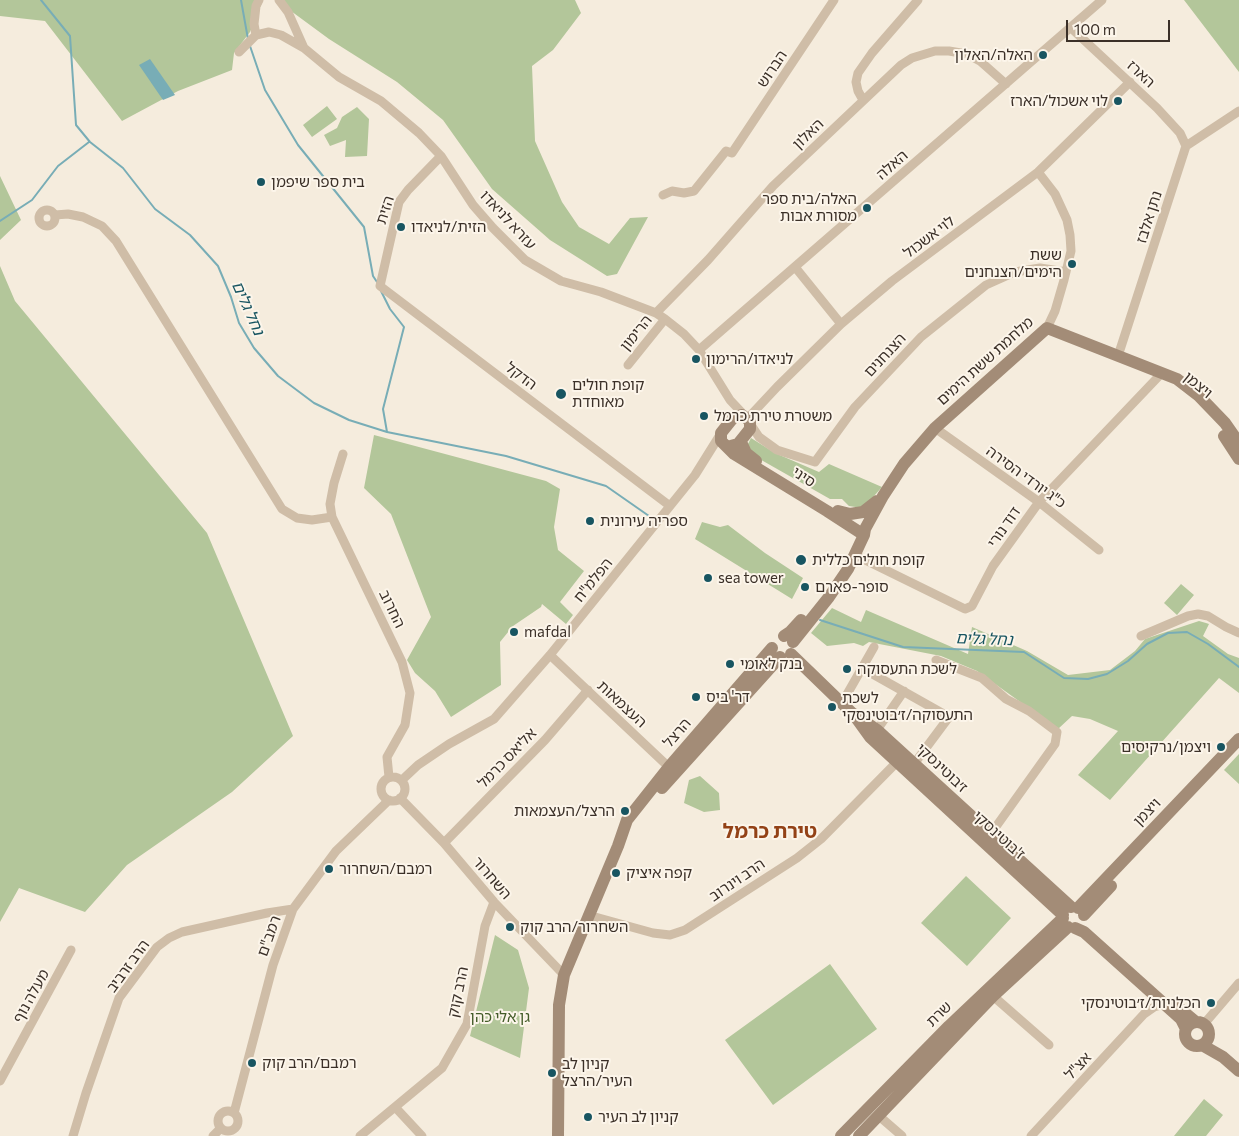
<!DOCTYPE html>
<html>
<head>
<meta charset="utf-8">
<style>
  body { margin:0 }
  #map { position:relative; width:1239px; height:1136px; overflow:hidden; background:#f5ecdd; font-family:Commissioner,sans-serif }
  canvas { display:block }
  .scale { position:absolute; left:1066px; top:20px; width:104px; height:22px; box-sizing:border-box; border:2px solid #3b3028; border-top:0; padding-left:6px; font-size:15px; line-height:18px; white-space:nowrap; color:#3b3028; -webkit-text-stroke:4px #fcf5ea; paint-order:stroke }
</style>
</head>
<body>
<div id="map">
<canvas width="1239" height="1136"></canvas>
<div class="scale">100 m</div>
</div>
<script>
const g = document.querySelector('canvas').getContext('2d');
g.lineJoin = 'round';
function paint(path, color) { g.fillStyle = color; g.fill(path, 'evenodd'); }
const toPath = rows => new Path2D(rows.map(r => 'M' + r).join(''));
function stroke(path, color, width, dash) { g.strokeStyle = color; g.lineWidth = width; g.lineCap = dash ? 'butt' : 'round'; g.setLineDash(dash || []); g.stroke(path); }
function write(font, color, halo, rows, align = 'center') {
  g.font = font + ' Commissioner,"Noto Sans Hebrew",sans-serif'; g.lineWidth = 4; g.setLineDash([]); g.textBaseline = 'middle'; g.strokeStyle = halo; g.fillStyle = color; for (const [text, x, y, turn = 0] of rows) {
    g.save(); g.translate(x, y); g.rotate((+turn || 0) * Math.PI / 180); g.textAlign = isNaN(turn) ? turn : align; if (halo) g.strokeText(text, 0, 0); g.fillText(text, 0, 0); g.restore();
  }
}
const green = toPath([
  [0,0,263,0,250,32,234,53,232,70,178,91,122,121,45,21,0,16],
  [276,0,575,0,581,13,553,50,532,66,535,141,562,202,579,227,609,244,630,218,648,217,617,274,607,276,550,240,492,189,443,120,397,82,329,39],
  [1184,0,1239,0,1239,72],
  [327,106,337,119,312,137,303,125],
  [357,107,369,119,367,156,345,157,346,140,330,146,324,135,337,128,342,117],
  [0,176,21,220,0,240],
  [0,266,15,301,207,533,293,736,232,792,127,865,85,912,19,888,0,922],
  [374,435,546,481,560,489,554,527,558,550,584,571,560,602,573,615,566,624,542,604,541,607,513,626,500,642,501,685,451,717,435,691,415,673,407,660,431,617,391,514,364,488],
  [751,438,775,453,819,472,829,464,882,487,866,505,862,508,849,506,842,499,830,499,756,457,747,446],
  [702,522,720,527,728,525,765,553,803,578,792,599,695,539],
  [1181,584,1194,595,1177,615,1164,603],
  [832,608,861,622,866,610,968,654,972,627,1027,651,1068,675,1110,670,1135,651,1145,639,1199,621,1206,623,1209,624,1203,636,1228,654,1239,658,1239,693,1219,678,1110,800,1078,775,1118,731,1090,719,1072,716,1058,729,977,671,941,656,869,642,863,646,854,643,827,646,811,633],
  [1239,754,1239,784,1224,770],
  [700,776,719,793,720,810,704,812,684,803,689,780],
  [966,876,1011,918,967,966,921,923],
  [495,935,518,950,529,988,520,1058,470,1036],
  [830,964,877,1029,773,1105,725,1040],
  [1204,1099,1223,1115,1206,1136,1174,1136]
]);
const water = toPath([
  [150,59,175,95,163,100,139,65]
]);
const stream = toPath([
  [41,0,70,36,76,125,90,142,123,168,155,209,190,235,218,266,231,297,239,323,254,348,278,376,314,403,349,420,387,432,506,456,606,486,649,516],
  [241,0,248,39],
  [250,46,265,90,298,145,364,227,373,276,377,282],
  [0,221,32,200,58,166,89,142],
  [381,291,390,309,404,327,383,409,387,432],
  [820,620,903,647,1024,652,1064,678,1088,679,1107,674,1128,661,1147,644,1168,633,1187,632,1208,644,1239,667]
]);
const street = toPath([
  [279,0,288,12,304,48],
  [1070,27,1157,108,1180,133,1186,146],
  [256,35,254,24,256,6,259,0],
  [239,52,256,35,269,32,281,35,304,48,339,77,381,101,419,133,441,156,473,205,493,228,525,260,561,281,601,292,656,313,665,319,684,334,699,350,730,400,745,416],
  [863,100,858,91,856,82,858,73,872,53,918,0],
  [441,156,408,190,399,202,380,286,670,506],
  [1038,172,1055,194,1067,220,1070,235,1071,251,1064,280,1055,311,1047,328],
  [663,195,672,191,684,193,694,191,726,151,732,153,834,0],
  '39 218a8 8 0 1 1 16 0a8 8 0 1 1-16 0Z',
  [55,215,68,214,83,217,102,226,116,241,282,509,297,518,312,520,332,517],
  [795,267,841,324],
  [656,313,708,260,773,186,901,65,912,58,935,51,949,51,967,54,980,61,1006,84],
  [699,350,1102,0],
  [1118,356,1186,146,1239,111],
  [628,365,665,319],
  [748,418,777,387,841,324,892,281,1038,172,1130,82],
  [751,425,759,437,777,450,815,462,855,407,921,337,986,285,1015,272,1040,268,1066,272],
  [935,428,1039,502,1099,550],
  [343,454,334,483,330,504,332,517,402,662,410,693,405,725,387,757,389,777],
  [855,555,965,609,972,606,993,566,1039,502,1159,376],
  [1141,636,1188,616,1198,614,1208,616,1226,627,1239,633],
  [550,655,673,771],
  [936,660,982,678,1006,699,1029,711,1057,732,1055,744,990,835],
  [862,668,949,717,914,764],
  [842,703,874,647],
  [877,730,904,691],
  '381 789a12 12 0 1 1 24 0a12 12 0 1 1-24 0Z',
  [402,780,418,765,449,744,494,719,550,655,670,506,695,475,720,435],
  [400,798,444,843,494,902,564,975],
  [444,843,545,740,588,690],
  [588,915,653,933,670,935,685,930,797,858,821,839,897,762],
  [993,996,1049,1045],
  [1204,1024,1239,983],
  [0,1081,71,950],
  [395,1107,422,1136],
  '218 1121a10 10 0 1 1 20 0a10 10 0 1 1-20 0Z',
  [234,1113,273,965,293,909,336,851,389,800],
  [879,1116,902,1136],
  [73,1136,86,1093,119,998,157,947,169,938,182,932,267,913,293,909],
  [213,1136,221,1128],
  [360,1136,442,1068,467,1024,485,926,494,902],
  [1031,1136,1144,1014,1154,1007,1165,1004]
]);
const secondary = toPath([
  [742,415,750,421,750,429,738,444,727,447,721,441,721,433,733,418,742,415],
  [1224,436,1239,459],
  [741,442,746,453,756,461],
  [727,447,734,454,827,511,864,535],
  [838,511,850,514,863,512,877,501],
  [784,636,790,632,801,620],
  [793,642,829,597,848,569,864,535,865,529,883,496,904,464,935,428,1047,328,1177,379,1199,396,1225,423,1239,443],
  [791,654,852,713,877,730,1071,907],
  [857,719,870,737,1063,915],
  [662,788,780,657],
  [1078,908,1239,739],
  [1084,915,1111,886],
  [1075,928,1084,932,1181,1019,1186,1029],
  [1178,1007,1196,1022],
  '1185 1034a12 12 0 1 1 24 0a12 12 0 1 1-24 0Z',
  [1202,1045,1223,1057,1239,1071],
  [558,1136,559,1005,564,975,618,846,627,820,669,767,772,648],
  [841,1136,949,1026,1063,918],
  [859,1136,993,996,1068,927]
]);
const markers = [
  [1043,55,5,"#185561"],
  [1118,101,5,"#185561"],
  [261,182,5,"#185561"],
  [867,208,5,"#185561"],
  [401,227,5,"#185561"],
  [1072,264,5,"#185561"],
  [696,359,5,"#185561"],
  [561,394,6,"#185561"],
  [704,416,5,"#185561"],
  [590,521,5,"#185561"],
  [801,560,6,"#185561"],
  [708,578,5,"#185561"],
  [805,587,5,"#185561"],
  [514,632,5,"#185561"],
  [730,664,5,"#185561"],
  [847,669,5,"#185561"],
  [696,697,5,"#185561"],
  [832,707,5,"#185561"],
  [1221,747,5,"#185561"],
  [625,811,5,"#185561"],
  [329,869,5,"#185561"],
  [616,873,5,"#185561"],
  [510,927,5,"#185561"],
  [1211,1003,5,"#185561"],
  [252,1063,5,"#185561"],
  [552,1073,5,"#185561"],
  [588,1117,5,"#185561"]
];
const poiNames = [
  ["האלה/האלון",1033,55,"right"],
  ["לוי אשכול/הארז",1108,101,"right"],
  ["בית ספר שיפמן",271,182],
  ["האלה/בית ספר",857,199,"right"],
  ["מסורת אבות",857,216,"right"],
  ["הזית/לניאדו",411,227],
  ["ששת",1062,255,"right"],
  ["הימים/הצנחנים",1062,272,"right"],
  ["לניאדו/הרימון",706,359],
  ["קופת חולים",572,385],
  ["מאוחדת",572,402],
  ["משטרת טירת כרמל",714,416],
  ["ספריה עירונית",600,521],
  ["קופת חולים כללית",812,560],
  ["sea tower",718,578],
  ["סופר-פארם",815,587],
  ["mafdal",524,632],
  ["בנק לאומי",740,664],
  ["לשכת התעסוקה",857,669],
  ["דר' ביס",706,697],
  ["לשכת",842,698],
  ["התעסוקה/ז׳בוטינסקי",842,715],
  ["ויצמן/נרקיסים",1211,747,"right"],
  ["הרצל/העצמאות",615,811,"right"],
  ["רמבם/השחרור",339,869],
  ["קפה איציק",626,873],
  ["השחרור/הרב קוק",520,927],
  ["הכלניות/ז׳בוטינסקי",1201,1003,"right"],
  ["רמבם/הרב קוק",262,1063],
  ["קניון לב",562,1064],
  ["העיר/הרצל",562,1081],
  ["קניון לב העיר",598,1117]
];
const streetNames = [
  ["הברוש",772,69,-56],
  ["הארז",1141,74,43],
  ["האלון",808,134,-44],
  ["האלה",892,165,-41],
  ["הזית",385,210,-72],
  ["נתן אלבז",1149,217,-72],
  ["עזרא לניאדו",508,220,47],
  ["לוי אשכול",929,237,-37],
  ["הרימון",636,333,-51],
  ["הצנחנים",885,355,-47],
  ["מלחמת ששת הימים",985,361,-42],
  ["הדקל",521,376,37],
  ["ויצמן",1198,385,39],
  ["סיני",804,477,32],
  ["כ\"ג יורדי הסירה",1026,477,36],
  ["דוד נורי",1004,527,-55],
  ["הפלמ\"ח",593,580,-51],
  ["החרוב",392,609,64],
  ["העצמאות",622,704,43],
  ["הרצל",677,733,-49],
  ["אליאס כרמל",507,758,-46],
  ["ז׳בוטינסקי",942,768,43],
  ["ויצמן",1147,812,-46],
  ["ז'בוטינסקי",999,835,42],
  ["השחרור",492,878,49],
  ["הרב וינרוב",737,880,-34],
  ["רמב\"ם",269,936,-70],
  ["הרב זרביב",128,966,-54],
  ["הרב קוק",458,992,-78],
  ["מעלה נוף",31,996,-61],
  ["שרת",939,1014,-44],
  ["אצ\"ל",1078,1066,-47]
];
const parkNames = [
  ["גן אלי כהן",500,1017]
];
const waterNames = [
  ["נחל גלים",248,308,66],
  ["נחל גלים",984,639,2]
];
const districtNames = [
  ["טירת כרמל",770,831]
];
paint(green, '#b3c69a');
paint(water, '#78adb6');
stroke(stream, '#78adb6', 2);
stroke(street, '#cfbda7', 9);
stroke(secondary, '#a38c77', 12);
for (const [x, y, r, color] of markers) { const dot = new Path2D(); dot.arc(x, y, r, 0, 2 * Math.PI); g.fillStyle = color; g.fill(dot); stroke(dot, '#fcf5ea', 2); }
write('15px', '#3b3028', '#fcf5ea', poiNames, 'left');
write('15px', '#3b3028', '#fcf5ea', streetNames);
write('15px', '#445c29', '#fcf5ea', parkNames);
write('italic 16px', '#185561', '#fcf5ea', waterNames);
write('bold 20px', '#934217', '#fcf5ea', districtNames);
</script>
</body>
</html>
